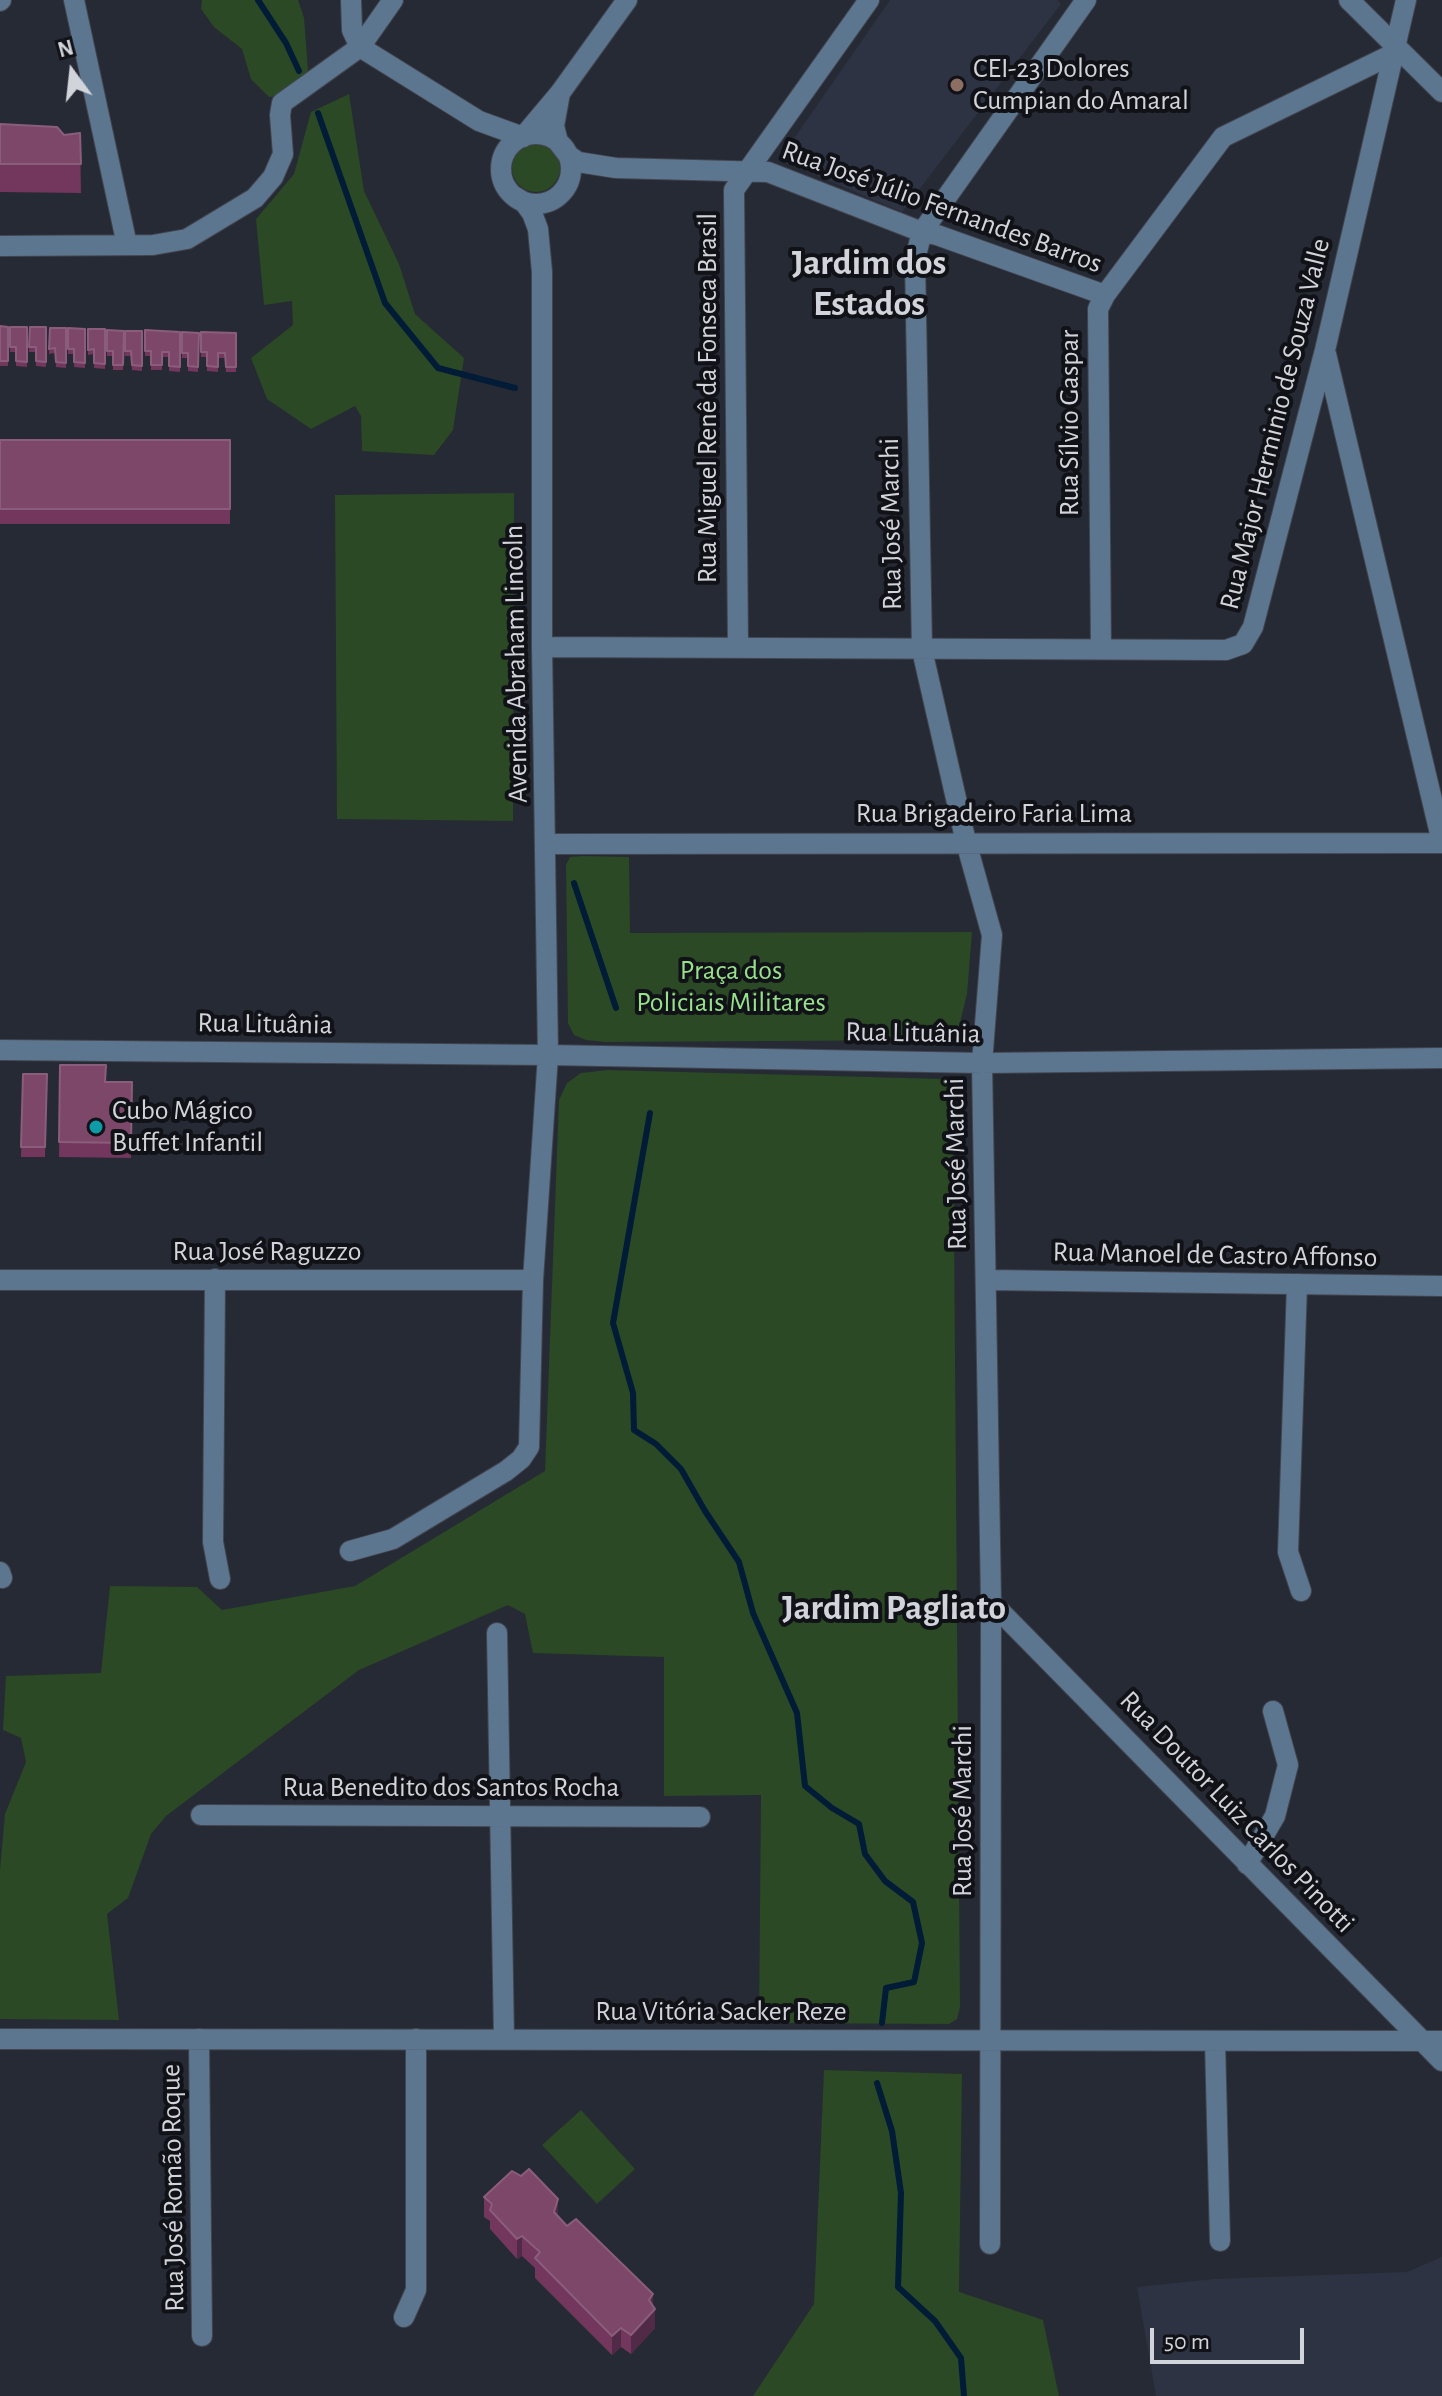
<!DOCTYPE html>
<html>
<head>
<meta charset="utf-8">
<style>
  body { margin:0 }
  #map { position:relative; width:1442px; height:2396px; overflow:hidden; background:#262a34; font-family:"Alegreya Sans",sans-serif }
  canvas { display:block }
  .north { position:absolute; left:32px; top:32px; width:80px; height:80px; -webkit-text-stroke:6px #111217; paint-order:stroke; rotate:345deg; font-size:22px; font-weight:700; line-height:32px; text-align:center; color:#d2d4db }
  .north::after { content:''; display:block; margin:auto; width:28px; height:36px; background:#d2d4db; clip-path:polygon(50% 0,100% 100%,50% 72%,0 100%) }
  .scale { position:absolute; left:1150px; top:2328px; width:154px; height:36px; box-sizing:border-box; border:4px solid #d2d4db; border-top:0; padding-left:10px; font-size:24px; line-height:28px; white-space:nowrap; color:#d2d4db; -webkit-text-stroke:6px #111217; paint-order:stroke }
</style>
</head>
<body>
<div id="map">
<canvas width="1442" height="2396"></canvas>
<div class="north">N</div>
<div class="scale">50 m</div>
</div>
<script>
const g = document.querySelector('canvas').getContext('2d');
g.lineJoin = 'round';
function paint(path, color) { g.fillStyle = color; g.fill(path, 'evenodd'); }
const toPath = rows => new Path2D(rows.map(r => 'M' + r).join(''));
function stroke(path, color, width, dash) { g.strokeStyle = color; g.lineWidth = width; g.lineCap = dash ? 'butt' : 'round'; g.setLineDash(dash || []); g.stroke(path); }
function write(font, color, halo, rows, align = 'center') {
  g.font = font + ' "Alegreya Sans",sans-serif'; g.lineWidth = 8; g.setLineDash([]); g.textBaseline = 'middle'; g.strokeStyle = halo; g.fillStyle = color; for (const [text, x, y, turn = 0] of rows) {
    g.save(); g.translate(x, y); g.rotate((+turn || 0) * Math.PI / 180); g.textAlign = isNaN(turn) ? turn : align; if (halo) g.strokeText(text, 0, 0); g.fillText(text, 0, 0); g.restore();
  }
}
const built = toPath([
  [890,0,1057,0,1061,4,902,212,785,162,784,153],
  [1442,2257,1442,2396,1156,2396,1137,2287,1214,2279,1407,2272]
]);
const green = toPath([
  [202,0,298,0,304,18,308,70,294,95,269,97,251,79,242,49,214,27,201,9],
  [349,94,364,191,399,264,415,314,464,358,453,430,434,455,362,451,361,416,355,406,311,429,267,399,251,358,293,325,292,301,264,305,256,219,294,174,311,112],
  '512 168a24 24 0 1 1 48 0a24 24 0 1 1-48 0Z',
  [514,493,513,821,337,819,335,495],
  [582,856,629,857,630,933,972,932,967,994,957,1035,948,1040,606,1042,586,1040,574,1035,568,1023,566,865,570,857],
  [608,1070,943,1079,950,1087,953,1097,960,2007,957,2019,949,2024,759,2023,761,1795,664,1796,664,1657,533,1653,525,1614,508,1605,359,1670,166,1816,151,1834,128,1898,107,1914,119,2020,0,2019,0,1870,5,1814,26,1762,21,1738,3,1730,6,1676,101,1673,110,1586,197,1587,222,1610,355,1586,545,1471,559,1100,567,1083,581,1073],
  [824,2070,962,2074,959,2292,1043,2320,1059,2396,753,2396,814,2304],
  [581,2110,635,2169,597,2204,542,2145]
]);
const stream = toPath([
  [258,0,286,43,299,71],
  [318,113,385,303,438,368,515,388],
  [574,883,616,1008],
  [650,1113,613,1323,633,1393,634,1430,656,1444,681,1469,705,1511,739,1562,753,1613,797,1713,805,1786,832,1808,859,1824,865,1854,885,1881,913,1902,922,1943,914,1982,886,1988,882,2023],
  [877,2083,892,2131,901,2193,898,2287,935,2321,961,2358,964,2396]
]);
const minor = toPath([
  [74,0,127,245],
  [351,0,352,30,360,47],
  [1349,0,1442,92],
  [0,1,1,0],
  [360,47,479,121,523,137,560,93,627,0],
  [560,93,554,126,558,142,568,155,578,162,616,168,768,172,922,232,937,235,1105,295],
  '501 169a35 35 0 1 1 70 0a35 35 0 1 1-70 0Z',
  [0,246,153,245,187,239,255,198,273,177,283,154,280,115,282,103,360,47,393,0],
  [1326,354,1442,842],
  [738,646,734,190,869,0],
  [542,647,1226,650,1243,644,1253,627,1325,350,1406,0],
  [1101,649,1098,309,1105,295,1223,137,1393,54],
  [546,844,1442,843],
  [0,1050,548,1055,982,1063,1442,1058],
  [215,1279,213,1542,220,1579],
  [0,1280,533,1280],
  [987,1280,1442,1286],
  [1297,1284,1288,1552,1301,1591],
  [350,1551,393,1539,506,1471,521,1459,529,1447,533,1280,548,1055,542,647,542,272,538,229,532,213,524,202,514,196],
  [0,1572,2,1578],
  [991,1602,1442,2061],
  [497,1633,504,2039],
  [201,1815,700,1817],
  [1247,1864,1275,1816,1288,1765,1273,1711],
  [0,2039,1442,2041],
  [199,2039,202,2336],
  [1215,2041,1220,2241],
  [990,2244,991,1602,982,1063,992,935,966,842,922,650,915,259,922,232,1086,0],
  [404,2317,416,2290,416,2039]
]);
const wall = toPath([
  [0,124,64,135,80,133,81,193,0,192],
  [0,326,8,327,8,366,0,366],
  [10,327,27,327,27,367,16,366,16,352,10,352],
  [30,327,46,327,46,367,36,366,36,352,29,352],
  [50,328,66,328,66,368,56,367,55,353,49,354],
  [68,328,85,329,85,368,74,367,74,354,68,354],
  [88,329,105,329,105,369,94,368,94,354,88,355],
  [107,330,124,331,123,370,113,370,113,356,107,356],
  [145,330,180,332,180,372,169,371,169,357,162,357,162,370,151,370,151,356,145,356],
  [125,331,142,331,142,371,132,370,131,356,125,356],
  [182,332,199,333,198,372,188,371,188,358,182,358],
  [201,332,236,333,236,372,226,372,225,358,218,358,218,372,207,371,207,357,201,357],
  [0,440,230,440,230,524,0,524],
  [60,1065,106,1082,132,1082,131,1158,59,1157],
  [23,1074,47,1074,45,1157,21,1157],
  [484,2197,558,2217,567,2226,653,2306,655,2328,631,2354,621,2347,612,2355,535,2278,535,2268,522,2256,517,2259,490,2229,490,2221,484,2217]
]);
const shadedWall = toPath([
  [558,2199,558,2219,554,2212],
  [522,2236,522,2256,517,2259,517,2239],
  [653,2294,653,2311,655,2309,655,2328,631,2354,631,2335,649,2300],
  [621,2328,621,2347,612,2355,612,2336]
]);
const building = toPath([
  [0,124,57,127,64,135,80,133,81,164,0,164,0,124],
  [0,326,8,327,8,361,0,361,0,326],
  [10,327,27,327,27,362,16,361,16,347,10,347,10,327],
  [30,327,46,327,46,362,36,361,36,347,29,347,30,327],
  [50,328,66,328,66,363,56,362,55,348,49,349,50,328],
  [68,328,85,329,85,363,74,362,74,349,68,349,68,328],
  [88,329,105,329,105,364,94,363,94,349,88,350,88,329],
  [107,330,124,331,123,365,113,365,113,351,107,351,107,330],
  [145,330,180,332,180,367,169,366,169,352,162,352,162,365,151,365,151,351,145,351,145,330],
  [125,331,142,331,142,366,132,365,131,351,125,351,125,331],
  [182,332,199,333,198,367,188,366,188,353,182,353,182,332],
  [201,332,236,333,236,367,226,367,225,353,218,353,218,367,207,366,207,352,201,352,201,332],
  [0,440,230,440,230,509,0,509,0,440],
  [60,1065,106,1065,105,1082,132,1082,131,1143,59,1142,60,1065],
  [23,1074,47,1074,45,1147,21,1147,23,1074],
  [529,2169,558,2199,554,2212,567,2226,576,2219,653,2294,649,2300,655,2309,631,2335,621,2328,612,2336,535,2258,540,2252,522,2236,517,2239,490,2210,492,2204,484,2197,512,2171,521,2176,529,2169]
]);
const markers = [
  [957,85,8,"#8d6e63"],
  [96,1127,8,"#0f9aa8"]
];
const poiNames = [
  ["CEI-23 Dolores",973,69],
  ["Cumpian do Amaral",973,101],
  ["Cubo Mágico",112,1111],
  ["Buffet Infantil",112,1143]
];
const streetNames = [
  ["Rua José Júlio Fernandes Barros",942,207,20],
  ["Rua Miguel Renê da Fonseca Brasil",708,398,-90],
  ["Rua Sílvio Gaspar",1070,423,-90],
  ["Rua Major Herminio de Souza Valle",1275,424,-76],
  ["Rua José Marchi",891,524,-91],
  ["Avenida Abraham Lincoln",516,664,-91],
  ["Rua Brigadeiro Faria Lima",994,814],
  ["Rua Lituânia",265,1024,1],
  ["Rua Lituânia",913,1033,1],
  ["Rua José Marchi",956,1164,-91],
  ["Rua José Raguzzo",267,1252],
  ["Rua Manoel de Castro Affonso",1215,1255,1],
  ["Rua Benedito dos Santos Rocha",451,1788],
  ["Rua José Marchi",963,1811,-90],
  ["Rua Doutor Luiz Carlos Pinotti",1237,1812,46],
  ["Rua Vitória Sacker Reze",721,2012],
  ["Rua José Romão Roque",173,2188,-91]
];
const parkNames = [
  ["Praça dos",731,971],
  ["Policiais Militares",731,1003]
];
const districtNames = [
  ["Jardim dos",869,263],
  ["Estados",869,304],
  ["Jardim Pagliato",894,1608]
];
paint(built, '#2e3343');
paint(green, '#2a4924');
stroke(stream, '#021b37', 6);
stroke(minor, '#42454f', 22);
stroke(minor, '#5d768f', 20);
paint(wall, '#73365d');
paint(shadedWall, '#502a47');
paint(building, '#7d476a');
stroke(building, '#8b5d7c', 2);
for (const [x, y, r, color] of markers) { const dot = new Path2D(); dot.arc(x, y, r, 0, 2 * Math.PI); g.fillStyle = color; g.fill(dot); stroke(dot, '#111217', 3); }
write('28px', '#d2d4db', '#111217', poiNames, 'left');
write('28px', '#d2d4db', '#111217', streetNames);
write('28px', '#98e18b', '#111217', parkNames);
write('bold 36px', '#d2d4db', '#111217', districtNames);
</script>
</body>
</html>
